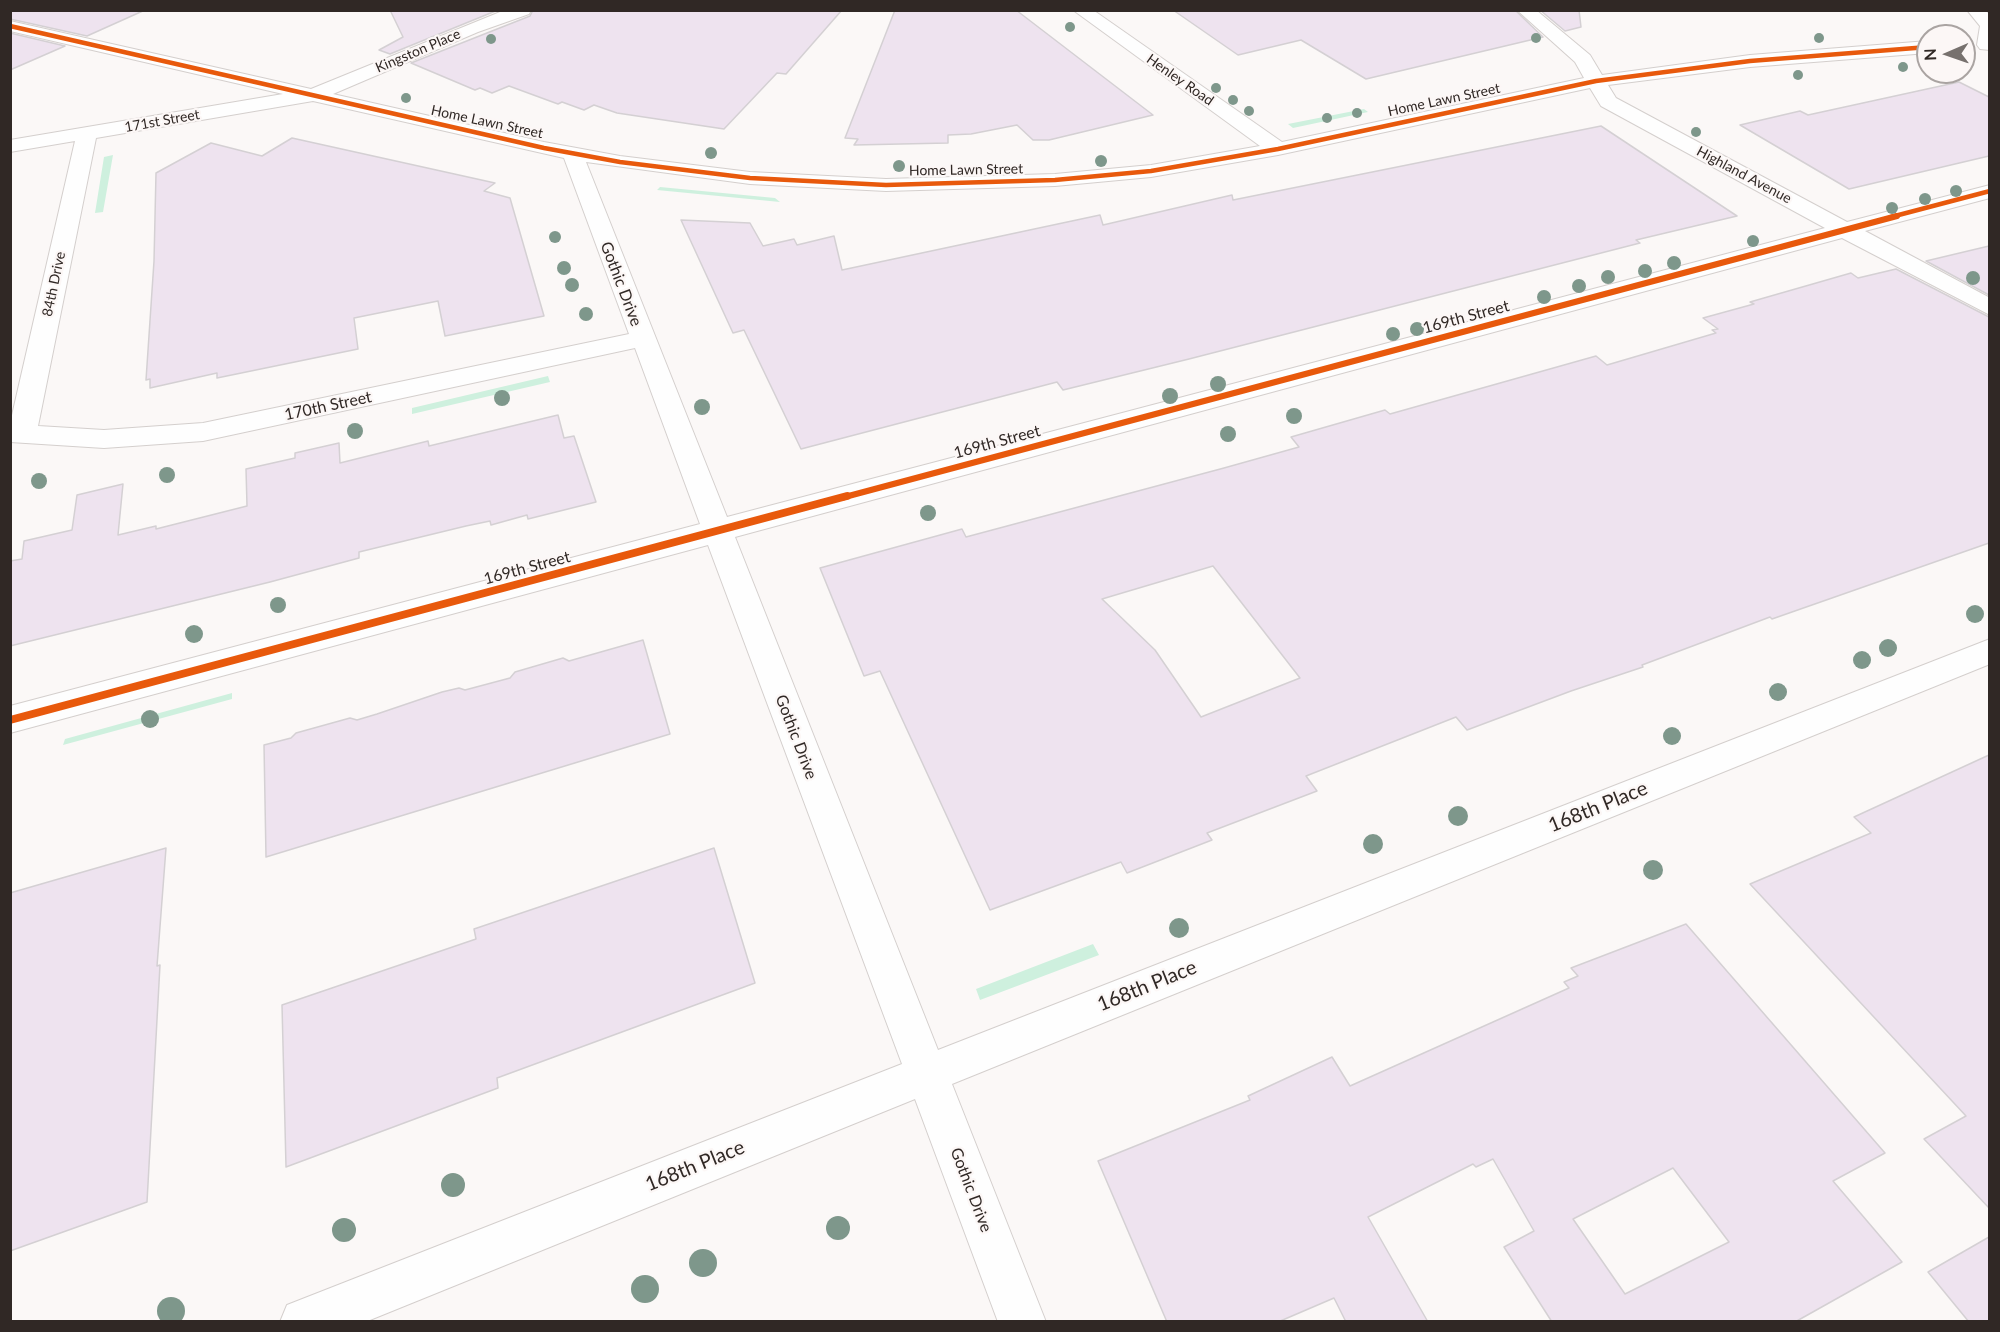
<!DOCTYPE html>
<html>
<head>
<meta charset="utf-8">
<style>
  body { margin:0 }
  #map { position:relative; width:2000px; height:1332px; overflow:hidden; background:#fbf8f7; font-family:Lato,sans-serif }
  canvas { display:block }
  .frame { position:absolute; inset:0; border:12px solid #302825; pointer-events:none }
  .north { position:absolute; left:1916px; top:24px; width:60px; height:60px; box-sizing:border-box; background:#fcf7f6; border:2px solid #aaa4a2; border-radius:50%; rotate:268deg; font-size:16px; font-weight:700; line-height:24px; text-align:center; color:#302825 }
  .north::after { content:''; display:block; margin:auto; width:21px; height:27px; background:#77716e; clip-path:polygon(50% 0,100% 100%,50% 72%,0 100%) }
</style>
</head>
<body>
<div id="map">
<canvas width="2000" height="1332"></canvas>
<div class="frame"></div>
<div class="north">N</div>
</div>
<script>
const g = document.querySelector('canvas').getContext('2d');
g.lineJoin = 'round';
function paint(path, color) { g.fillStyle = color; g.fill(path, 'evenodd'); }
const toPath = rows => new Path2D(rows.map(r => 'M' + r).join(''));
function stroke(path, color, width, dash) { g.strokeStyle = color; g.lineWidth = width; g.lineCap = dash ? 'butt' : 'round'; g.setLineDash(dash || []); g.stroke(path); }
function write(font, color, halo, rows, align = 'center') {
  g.font = font + ' Lato,sans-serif'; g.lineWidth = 4.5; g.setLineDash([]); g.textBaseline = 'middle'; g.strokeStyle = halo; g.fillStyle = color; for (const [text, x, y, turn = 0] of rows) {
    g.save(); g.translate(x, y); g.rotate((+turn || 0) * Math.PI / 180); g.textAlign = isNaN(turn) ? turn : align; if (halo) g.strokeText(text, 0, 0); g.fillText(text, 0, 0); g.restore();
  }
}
const green = toPath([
  [1364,109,1368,112,1293,128,1288,124],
  [113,155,103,212,95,213,104,157],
  [660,187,775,198,780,202,657,190],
  [548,376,550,382,412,414,412,408],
  [232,693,232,699,63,745,65,739],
  [1093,944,1099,955,980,1000,976,989]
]);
const building = toPath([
  [10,10,145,10,87,36,10,19,10,10],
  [390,10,498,10,390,54,379,50,403,37,390,10],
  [533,10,842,10,786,74,777,73,724,129,617,113,594,105,584,110,562,102,558,104,509,86,492,93,480,88,475,90,411,63,530,16,533,10],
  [895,10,1016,10,1153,115,1049,140,1033,140,1017,125,971,134,948,135,948,143,854,145,858,139,845,138,895,10],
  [1173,10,1515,10,1543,37,1366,79,1301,40,1238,55,1173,10],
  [1540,10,1579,10,1581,27,1565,31,1540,10],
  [10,33,65,46,10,70,10,33],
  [1959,82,1989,97,1989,156,1849,189,1740,125,1800,111,1808,115,1959,82],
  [1601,126,1737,216,1636,240,1640,243,1189,359,1063,390,1057,382,801,449,744,330,733,333,681,220,750,223,763,246,794,239,797,245,834,236,842,270,1100,215,1103,225,1232,195,1233,200,1601,126],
  [292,138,495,183,484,191,510,198,544,316,445,336,438,301,354,318,358,349,217,378,217,373,150,388,150,379,146,380,154,261,156,173,211,143,262,156,292,138],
  [1989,246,1989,295,1926,261,1989,246],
  [1896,269,1989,317,1989,543,1772,619,1770,617,1642,665,1643,667,1571,691,1467,730,1456,717,1306,776,1317,791,1207,833,1212,840,1127,873,1121,862,990,910,880,671,864,676,820,568,962,529,966,537,1224,468,1299,447,1291,437,1385,410,1390,414,1596,356,1607,365,1716,333,1712,330,1718,329,1703,318,1754,304,1750,302,1851,273,1858,278,1896,269],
  [1213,566,1300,678,1201,717,1155,650,1102,599,1213,566],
  [558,415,564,438,574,436,596,502,528,519,527,515,491,525,490,521,466,526,359,552,359,558,270,582,10,646,10,561,22,559,24,541,72,530,77,495,123,484,118,535,156,526,156,529,247,506,246,469,295,458,295,453,339,443,340,463,428,441,429,446,558,415],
  [643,640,670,734,266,857,264,745,291,738,296,733,350,718,357,720,377,714,442,692,459,688,465,690,510,678,515,672,563,658,569,661,643,640],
  [1989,755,1989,1208,1924,1139,1966,1116,1750,884,1871,833,1854,817,1989,755],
  [166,848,157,966,160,965,147,1202,10,1251,10,893,166,848],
  [714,848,755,983,497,1078,498,1088,286,1167,282,1005,476,939,474,929,714,848],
  [1686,924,1885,1153,1833,1181,1902,1262,1795,1322,1552,1322,1504,1247,1534,1231,1493,1159,1476,1167,1473,1164,1368,1217,1428,1322,1346,1322,1334,1298,1278,1322,1167,1322,1098,1161,1250,1100,1248,1096,1332,1057,1350,1086,1569,988,1564,982,1578,976,1571,968,1686,924],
  [1673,1168,1729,1242,1625,1294,1573,1219,1673,1168],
  [1989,1237,1989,1322,1969,1322,1928,1272,1989,1237]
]);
const minor = toPath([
  [505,10,531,10,529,14,478,32,333,94,544,142,620,156,750,172,886,179,1055,174,1151,165,1260,146,1073,10,1093,10,1282,142,1584,78,1575,62,1517,10,1536,10,1590,55,1602,75,1750,55,1928,41,1928,53,1750,67,1608,85,1616,98,1847,222,1990,185,1990,198,1865,231,1990,298,1990,315,1842,238,735,537,938,1050,1990,639,1990,664,952,1084,1046,1322,998,1322,915,1099,365,1322,280,1322,287,1305,902,1064,708,545,10,733,10,706,700,524,635,348,203,441,104,448,10,442,10,424,75,141,10,152,10,140,283,94,10,31,10,21,311,89,505,10],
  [1590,88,1601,106,1825,228,727,517,586,162,750,184,886,191,1055,186,1151,177,1278,155,1590,88],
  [313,101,564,158,629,334,203,423,104,430,38,426,96,138,313,101],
  [1967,10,1985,10,1990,15,1990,50,1980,49,1977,45,1980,26,1967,10]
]);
const cyclewayFar2 = toPath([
  [10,26,544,148,620,162,750,178,886,185,1055,180,1151,171,1278,149,1596,81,1750,61,1928,47],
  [1891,217,1990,191]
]);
const cyclewayFar1 = toPath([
  [841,498,1897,216]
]);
const cycleway = toPath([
  [10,720,847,496]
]);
const trees = [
  [1070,27,5],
  [1536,38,5],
  [1819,38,5],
  [491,39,5],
  [1903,67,5],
  [1798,75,5],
  [1216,88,5],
  [406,98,5],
  [1233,100,5],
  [1249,111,5],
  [1357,113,5],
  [1327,118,5],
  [1696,132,5],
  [711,153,6],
  [1101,161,6],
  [899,166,6],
  [1956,191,6],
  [1925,199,6],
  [1892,208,6],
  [555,237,6],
  [1753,241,6],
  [1674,263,7],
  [564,268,7],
  [1645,271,7],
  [1608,277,7],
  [1973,278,7],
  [572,285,7],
  [1579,286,7],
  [1544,297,7],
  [586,314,7],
  [1417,329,7],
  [1393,334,7],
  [1218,384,8],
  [1170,396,8],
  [502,398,8],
  [702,407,8],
  [1294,416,8],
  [355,431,8],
  [1228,434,8],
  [167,475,8],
  [39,481,8],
  [928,513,8],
  [278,605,8],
  [1975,614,9],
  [194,634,9],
  [1888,648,9],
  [1862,660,9],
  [1778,692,9],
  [150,719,9],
  [1672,736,9],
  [1458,816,10],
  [1373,844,10],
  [1653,870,10],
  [1179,928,10],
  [453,1185,12],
  [838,1228,12],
  [344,1230,12],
  [703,1263,14],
  [645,1289,14],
  [171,1311,14]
];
const farStreetnames = [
  ["Kingston Place",418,51,-23],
  ["Henley Road",1180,80,35],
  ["Home Lawn Street",1444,100,-12],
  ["171st Street",162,121,-10],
  ["Home Lawn Street",487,122,12],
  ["Home Lawn Street",966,170,-1],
  ["Highland Avenue",1744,175,28],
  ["84th Drive",54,284,-78]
];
const streetNames = [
  ["Gothic Drive",621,284,69],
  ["169th Street",1466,317,-15],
  ["170th Street",328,406,-12],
  ["169th Street",997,442,-15],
  ["169th Street",527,568,-15],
  ["Gothic Drive",796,737,69],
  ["Gothic Drive",971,1190,69]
];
const nearStreetnames = [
  ["168th Place",1598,807,-22],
  ["168th Place",1147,986,-22],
  ["168th Place",695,1166,-22]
];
paint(green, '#cef0de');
paint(building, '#eee3ef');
stroke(building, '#d4d0d3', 1.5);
stroke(minor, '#d4cfcd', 2);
paint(minor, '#fefefe');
stroke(cyclewayFar2, '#e8590c', 4.5);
stroke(cyclewayFar1, '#e8590c', 6);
stroke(cycleway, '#e8590c', 8);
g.fillStyle = '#7e978b';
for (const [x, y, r] of trees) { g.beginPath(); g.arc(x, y, r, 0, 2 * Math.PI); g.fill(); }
write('14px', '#302825', '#fcf7f6', farStreetnames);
write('16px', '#302825', '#fcf7f6', streetNames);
write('20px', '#302825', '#fcf7f6', nearStreetnames);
</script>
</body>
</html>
